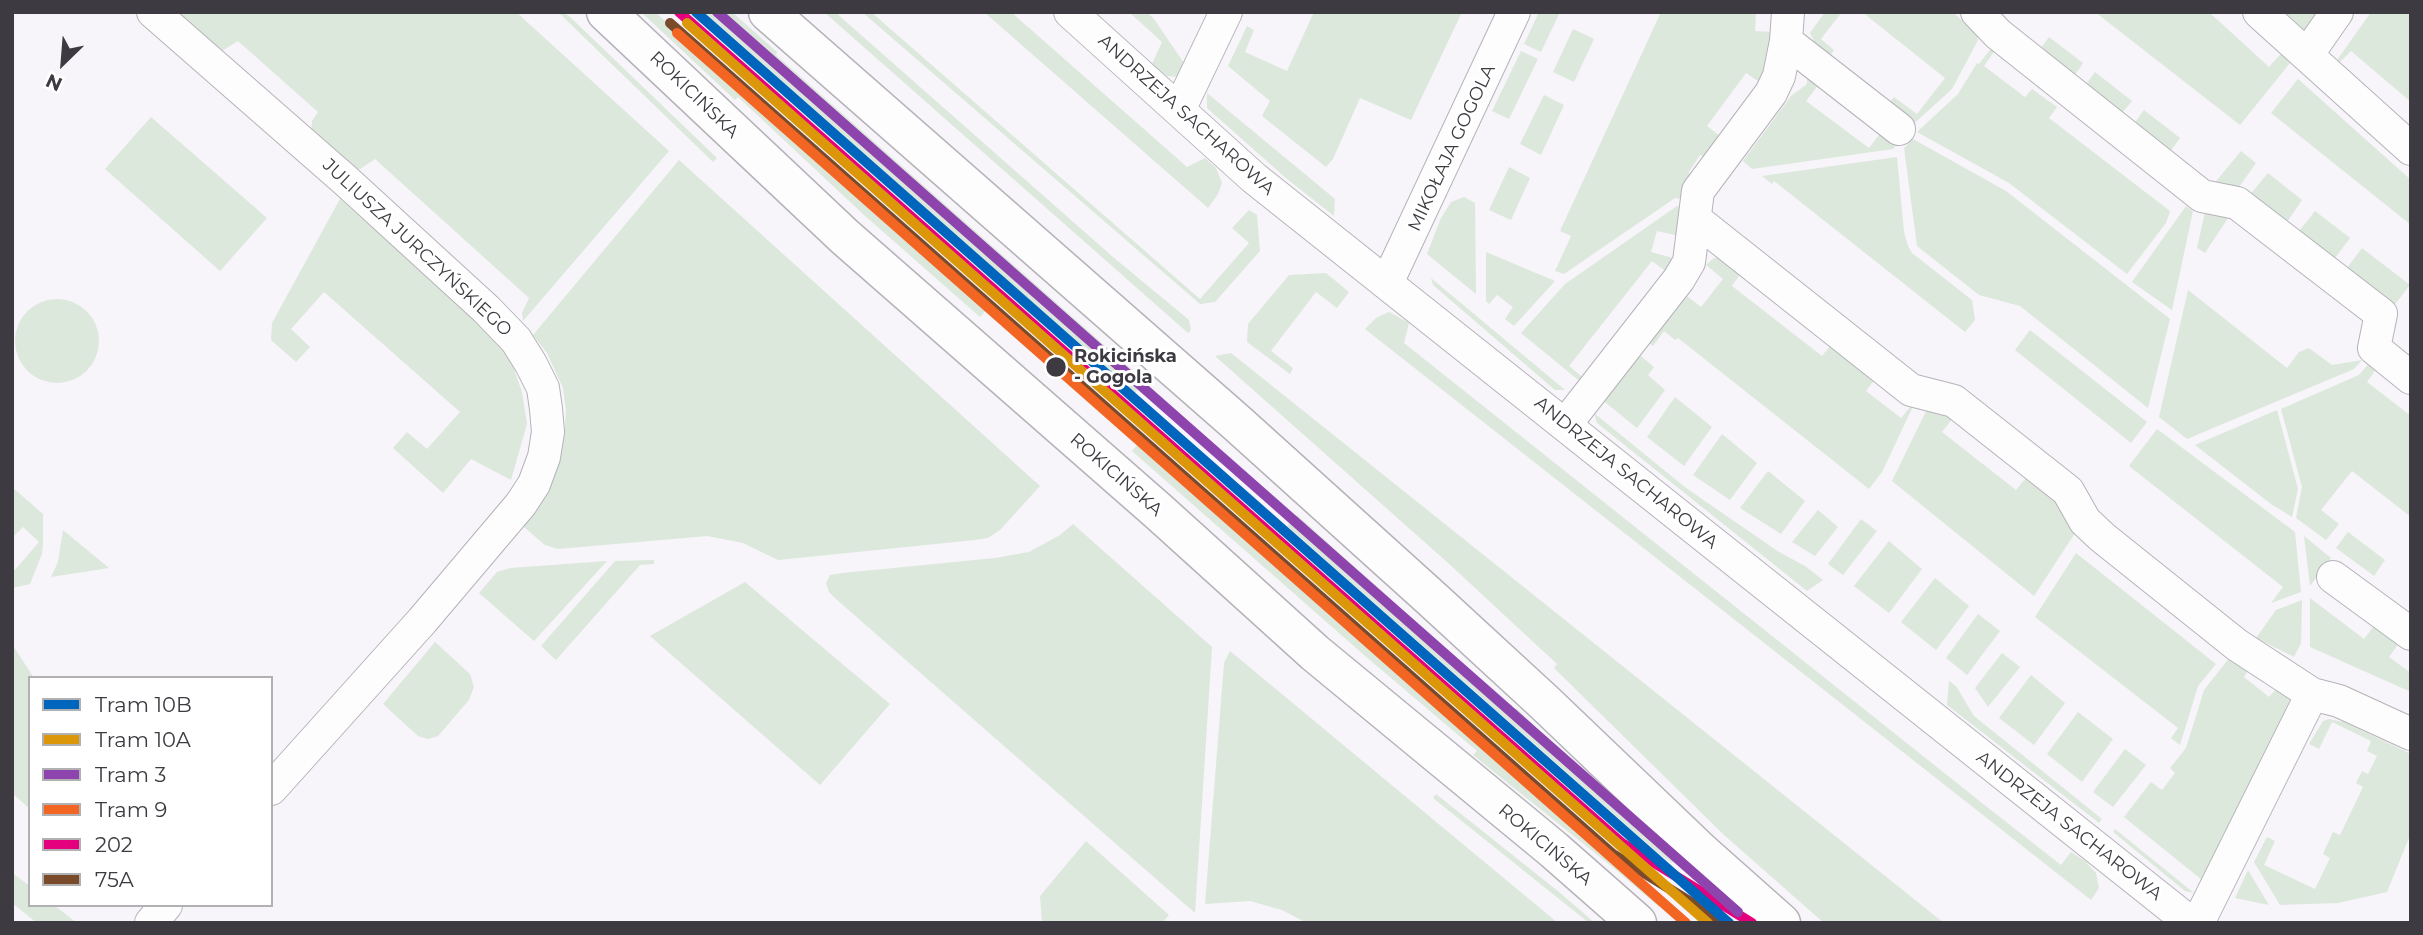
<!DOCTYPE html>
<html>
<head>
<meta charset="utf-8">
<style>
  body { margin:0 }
  #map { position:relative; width:2423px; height:935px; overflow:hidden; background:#f7f4fa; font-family:Montserrat,sans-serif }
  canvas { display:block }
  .frame { position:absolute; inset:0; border:14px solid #3d3b41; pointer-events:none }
  .legend { position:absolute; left:28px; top:676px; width:245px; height:231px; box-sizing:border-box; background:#fff; border:2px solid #b1b1b3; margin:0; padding:9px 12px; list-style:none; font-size:21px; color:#3d3b41 }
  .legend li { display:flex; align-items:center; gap:14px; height:35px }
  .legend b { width:35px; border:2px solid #b1b1b3 }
  .north { position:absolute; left:28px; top:28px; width:70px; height:70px; -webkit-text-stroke:5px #fff; paint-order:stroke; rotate:205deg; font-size:19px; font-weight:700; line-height:28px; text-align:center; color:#3d3b41 }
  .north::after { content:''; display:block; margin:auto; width:24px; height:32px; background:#3d3b41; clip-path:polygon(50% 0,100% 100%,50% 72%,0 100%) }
</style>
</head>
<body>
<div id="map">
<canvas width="2423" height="935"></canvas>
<div class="frame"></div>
<ul class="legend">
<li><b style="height:9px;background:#0065bd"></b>Tram 10B</li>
<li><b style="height:9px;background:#db960a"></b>Tram 10A</li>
<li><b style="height:9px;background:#8e44ad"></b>Tram 3</li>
<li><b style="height:9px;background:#f26522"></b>Tram 9</li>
<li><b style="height:9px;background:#e5007d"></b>202</li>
<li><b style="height:9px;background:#7a4b2a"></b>75A</li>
</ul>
<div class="north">N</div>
</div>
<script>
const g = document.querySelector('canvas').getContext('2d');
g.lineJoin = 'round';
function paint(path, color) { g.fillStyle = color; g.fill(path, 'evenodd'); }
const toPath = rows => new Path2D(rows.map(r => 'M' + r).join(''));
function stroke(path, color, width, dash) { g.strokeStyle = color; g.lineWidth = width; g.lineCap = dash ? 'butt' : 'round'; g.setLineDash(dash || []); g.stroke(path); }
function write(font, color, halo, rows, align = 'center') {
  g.font = font + ' Montserrat,sans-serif'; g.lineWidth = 6; g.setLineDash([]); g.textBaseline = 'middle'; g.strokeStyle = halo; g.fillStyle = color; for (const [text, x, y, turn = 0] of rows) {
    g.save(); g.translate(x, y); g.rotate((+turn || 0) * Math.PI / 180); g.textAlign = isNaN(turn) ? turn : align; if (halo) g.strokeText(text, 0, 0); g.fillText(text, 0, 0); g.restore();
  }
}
const green = toPath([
  [170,12,516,12,669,151,523,321,522,313,529,298,375,159,360,169,352,169,311,138,312,121,318,112,238,41,222,51,215,51],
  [558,12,568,15,717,158,713,162],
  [641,12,655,12,989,307,980,317,864,215,738,97,735,100],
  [704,12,732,12,777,52,776,55,1145,381,1135,393],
  [824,12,835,12,1113,257,1189,320,1191,330,1188,333],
  [862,12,871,12,1200,299,1249,243,1232,228,1249,210,1257,215,1260,251,1215,302,1200,304],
  [984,12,1011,12,1187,167,1205,158,1216,168,1222,183,1218,194,1208,208],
  [1129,12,1147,12,1154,19,1188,69,1178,77,1167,76,1152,64,1162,42],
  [1314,12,1462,12,1411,120,1360,98,1333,159,1326,167,1262,116,1270,101,1228,66,1247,26,1254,30,1245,52,1287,71],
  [1539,12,1560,12,1541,52,1524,44],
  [1661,12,1756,12,1755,31,1776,32,1765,86,1746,73,1707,126,1725,140,1709,160,1700,155,1688,173,1695,178,1687,200,1675,198,1564,274,1555,271,1571,236,1560,231],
  [1825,12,1842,12,1821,39,1834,50,1825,62,1810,33],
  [1862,12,1953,12,1977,34,1978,40,1952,89,1909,128,1885,108,1894,97,1917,114,1945,78],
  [2095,12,2209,12,2269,67,2285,49,2287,61,2290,63,2240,125],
  [2281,12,2322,12,2307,34],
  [2371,12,2411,12,2411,102,2351,51,2338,64,2335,63],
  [1573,29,1594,39,1574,82,1553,72],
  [2049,37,2083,63,2071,81,2036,55],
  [1992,47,1996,49,1984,66,2025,97,2032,89,2057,107,2049,118,2170,211,2166,223,2127,274,2009,183,1917,132,1958,94,1977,63,1979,64],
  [1521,51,1538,59,1509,119,1492,111],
  [2095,72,2132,101,2117,119,2081,91],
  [1807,78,1820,83,1806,101,1869,148,1882,131,1897,143,1893,149,1752,169,1743,161,1791,96,1807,84],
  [2298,79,2411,180,2411,225,2271,113],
  [1207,93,1335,199,1334,216,1287,179,1207,108],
  [1544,95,1564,105,1541,155,1520,144],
  [2144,110,2180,138,2167,156,2130,129],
  [151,117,267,218,220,271,105,169],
  [1913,139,2006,191,2170,319,2148,408,2020,306,1979,295,1917,246,1904,148],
  [2241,151,2256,163,2237,190,2213,185],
  [1897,157,1904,232,1908,246,1912,253,1972,300,1975,320,1965,332,1774,181,1772,184,1762,176],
  [679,160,1040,486,1000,530,988,538,975,540,778,560,743,543,707,536,558,549,545,545,524,527,523,518,555,469,564,439,566,411,563,388,547,353,533,335],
  [1509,167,1530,178,1511,220,1489,210],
  [2268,173,2302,200,2285,225,2248,197],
  [1464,197,1475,203,1476,294,1427,254,1441,218,1451,202],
  [340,199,496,337,514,369,522,392,527,424,511,480,471,459,443,493,393,448,407,432,427,449,460,412,324,292,291,329,310,347,296,362,271,340,272,323],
  [2207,203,2234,209,2205,253,2197,248],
  [1677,206,1685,209,1679,236,1657,231,1651,252,1673,258,1668,273,1652,261,1569,366,1586,380,1582,383,1521,333,1565,284],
  [2186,206,2193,211,2172,310,2132,282],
  [2315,211,2350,238,2332,262,2296,235],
  [2362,248,2410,285,2392,308,2344,272],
  [1486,252,1555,281,1514,326,1505,319,1513,307,1497,295,1489,304,1486,301],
  [1721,257,1743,270,1732,286,1822,356,1834,341,1878,375,1866,391,1901,418,1916,400,1882,472,1869,489,1678,338,1675,340,1664,331,1653,346,1646,341,1684,294,1701,307,1723,279,1706,265,1714,258],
  [1326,273,1349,292,1337,308,1316,292,1271,351,1293,368,1290,374,1247,342,1248,324,1289,275],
  [1431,278,1565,390,1555,390,1433,285],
  [2188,290,2287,368,2299,352,2309,348,2332,365,2362,360,2354,369,2187,439,2159,417],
  '15 341a42 42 0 1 1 84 0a42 42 0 1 1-84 0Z',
  [1389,312,1409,323,1404,343,1982,803,2061,865,2071,852,2085,861,2096,873,2099,888,2091,900,1365,329,1376,318],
  [2030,330,2147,422,2131,443,2015,350],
  [1636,352,1654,367,1648,375,1665,390,1637,428,1601,399],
  [1231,353,1944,923,1945,923,1824,923,1724,835,1554,668,1557,664,1447,562,1215,356],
  [2371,361,2379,365,2367,382,2411,416,2411,517,2352,471,2321,510,2339,524,2326,540,2296,518,2302,487,2281,409,2359,375],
  [1675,397,1712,427,1684,466,1647,437],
  [1929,405,1956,414,1942,432,2016,490,2030,473,2079,527,2034,596,1892,481],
  [2277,410,2298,489,2292,517,2271,504,2195,445],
  [1594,413,1686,488,1779,552,1805,566,1823,580,1807,591,1597,423],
  [2157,429,2295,532,2301,592,2271,603,2283,587,2129,466],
  [1722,434,1757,463,1730,500,1693,475],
  [1141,441,1637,878,1661,905,1659,907,1616,870,1473,755,1477,751,1364,655,1132,451],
  [1768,471,1805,501,1781,534,1740,508],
  [12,487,43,514,43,543,42,554,30,584,12,588,12,568,15,570,39,542,23,527,14,536,12,535],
  [1818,510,1838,527,1815,556,1792,542],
  [1297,515,1513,710,1516,708,1674,861,1672,863,1659,854,1287,526],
  [1861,519,1877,531,1843,575,1828,564],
  [1073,524,1212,647,1195,913,836,599,829,592,826,583,830,575,843,573,995,558,1029,552,1060,535],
  [63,530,109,568,51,577,58,562],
  [2348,532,2385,560,2374,576,2336,548],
  [2304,536,2331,558,2310,586],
  [1889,541,1922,569,1889,613,1854,586],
  [2076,553,2216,664,2198,686,2180,745,2171,738,2178,728,2035,617],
  [654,560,654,564,640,565,556,660,541,646,615,561],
  [607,561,534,641,479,593,497,572,510,568],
  [1935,578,1969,606,1936,650,1901,622],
  [745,582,890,704,820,785,650,636],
  [2310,598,2364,639,2377,622,2402,639,2389,657,2411,673,2411,692,2310,647],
  [2302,600,2301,643,2294,657,2256,638,2276,610],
  [1978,614,2000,631,1967,675,1946,658],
  [435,642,470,674,474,687,469,700,438,736,428,739,418,736,383,704],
  [12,644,34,678,30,678,30,809,12,793],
  [1230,651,1558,923,1307,923,1282,910,1250,901,1205,904,1224,663],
  [2002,653,2020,667,1988,707,1975,688],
  [2233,653,2250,667,2244,677,2269,697,2277,688,2295,702,2207,884,2124,817,2151,782,2162,790,2175,773,2170,768,2186,748,2204,690],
  [2031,675,2065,703,2034,745,1999,718],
  [1949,681,1956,686,1974,716,2102,819,2099,823,1947,705],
  [2078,712,2113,739,2082,782,2047,754],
  [2329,719,2344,722,2411,754,2411,833,2387,892,2338,903,2280,905,2254,862,2267,837,2275,841,2264,865,2315,889,2330,858,2323,854,2333,832,2340,835,2363,787,2356,783,2362,771,2368,774,2377,756,2367,751,2371,741,2332,722,2319,749,2309,744,2323,721],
  [2125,749,2146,765,2113,807,2093,792],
  [1436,794,1559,892,1595,923,1589,923,1433,798],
  [2115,829,2194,893,2185,891,2113,832],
  [1086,841,1169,915,1162,923,1042,923,1040,896],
  [2248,870,2269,905,2235,898],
  [12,873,30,886,30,905,54,905,77,923,37,923,12,903]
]);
const minor = toPath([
  [153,12,345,180,486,309,516,340,531,364,543,388,546,409,548,432,544,457,534,484,521,504,422,621,271,789],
  [1070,12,1254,178,2191,923],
  [1977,12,1998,34,2202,196,2237,203,2381,314,2374,348,2411,378],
  [2259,12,2411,149],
  [1786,41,1899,129],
  [2307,55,2337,12],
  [1179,110,1226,12],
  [1695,219,1911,390,1954,401,2068,491,2085,521,2102,537,2237,645,2312,694],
  [1387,283,1514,12],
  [1565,425,1679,279,1689,262,1698,191,1771,93,1779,76,1786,41,1788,12],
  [2333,577,2411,634],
  [151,923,166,905],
  [2198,923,2312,694,2339,701,2411,734]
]);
const secondary = toPath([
  [606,12,845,237,1158,511,1315,653,1554,850,1637,923],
  [768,12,1237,423,1431,598,1544,702,1701,852,1781,923]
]);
const bus1 = toPath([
  [679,12,1622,843,1752,923]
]);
const bus2 = toPath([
  [670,23,1613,854,1725,923]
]);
const tram1 = toPath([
  [696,12,1729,923]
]);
const tram2 = toPath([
  [687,23,1708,923]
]);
const tram3 = toPath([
  [717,12,1738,912]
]);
const tram4 = toPath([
  [677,33,1686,923]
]);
const markers = [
  [1056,367,11,"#3d3b41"]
];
const streetNames = [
  ["ROKICIŃSKA",694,95,44],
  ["ANDRZEJA SACHAROWA",1186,115,42],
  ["MIKOŁAJA GOGOLA",1452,148,-65],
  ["JULIUSZA JURCZYŃSKIEGO",417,248,43],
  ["ANDRZEJA SACHAROWA",1626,473,39],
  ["ROKICIŃSKA",1116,475,41],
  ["ANDRZEJA SACHAROWA",2069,826,38],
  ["ROKICIŃSKA",1545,845,40]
];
const stopNames = [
  ["Rokicińska",1074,357],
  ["- Gogola",1074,378]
];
paint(green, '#dce8dc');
stroke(minor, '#b5b3b8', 34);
stroke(secondary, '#b5b3b8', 41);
stroke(minor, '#fefdfe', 32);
stroke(secondary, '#fefdfe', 38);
stroke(bus1, '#e5007d', 10);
stroke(bus2, '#7a4b2a', 10);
stroke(tram1, '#0065bd', 10);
stroke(tram2, '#db960a', 10);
stroke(tram3, '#8e44ad', 10);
stroke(tram4, '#f26522', 10);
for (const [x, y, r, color] of markers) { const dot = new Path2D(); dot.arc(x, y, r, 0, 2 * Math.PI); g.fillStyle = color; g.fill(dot); stroke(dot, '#fff', 2.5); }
write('18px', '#3d3b41', '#fff', streetNames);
write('bold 18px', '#3d3b41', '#fff', stopNames, 'left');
</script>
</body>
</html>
